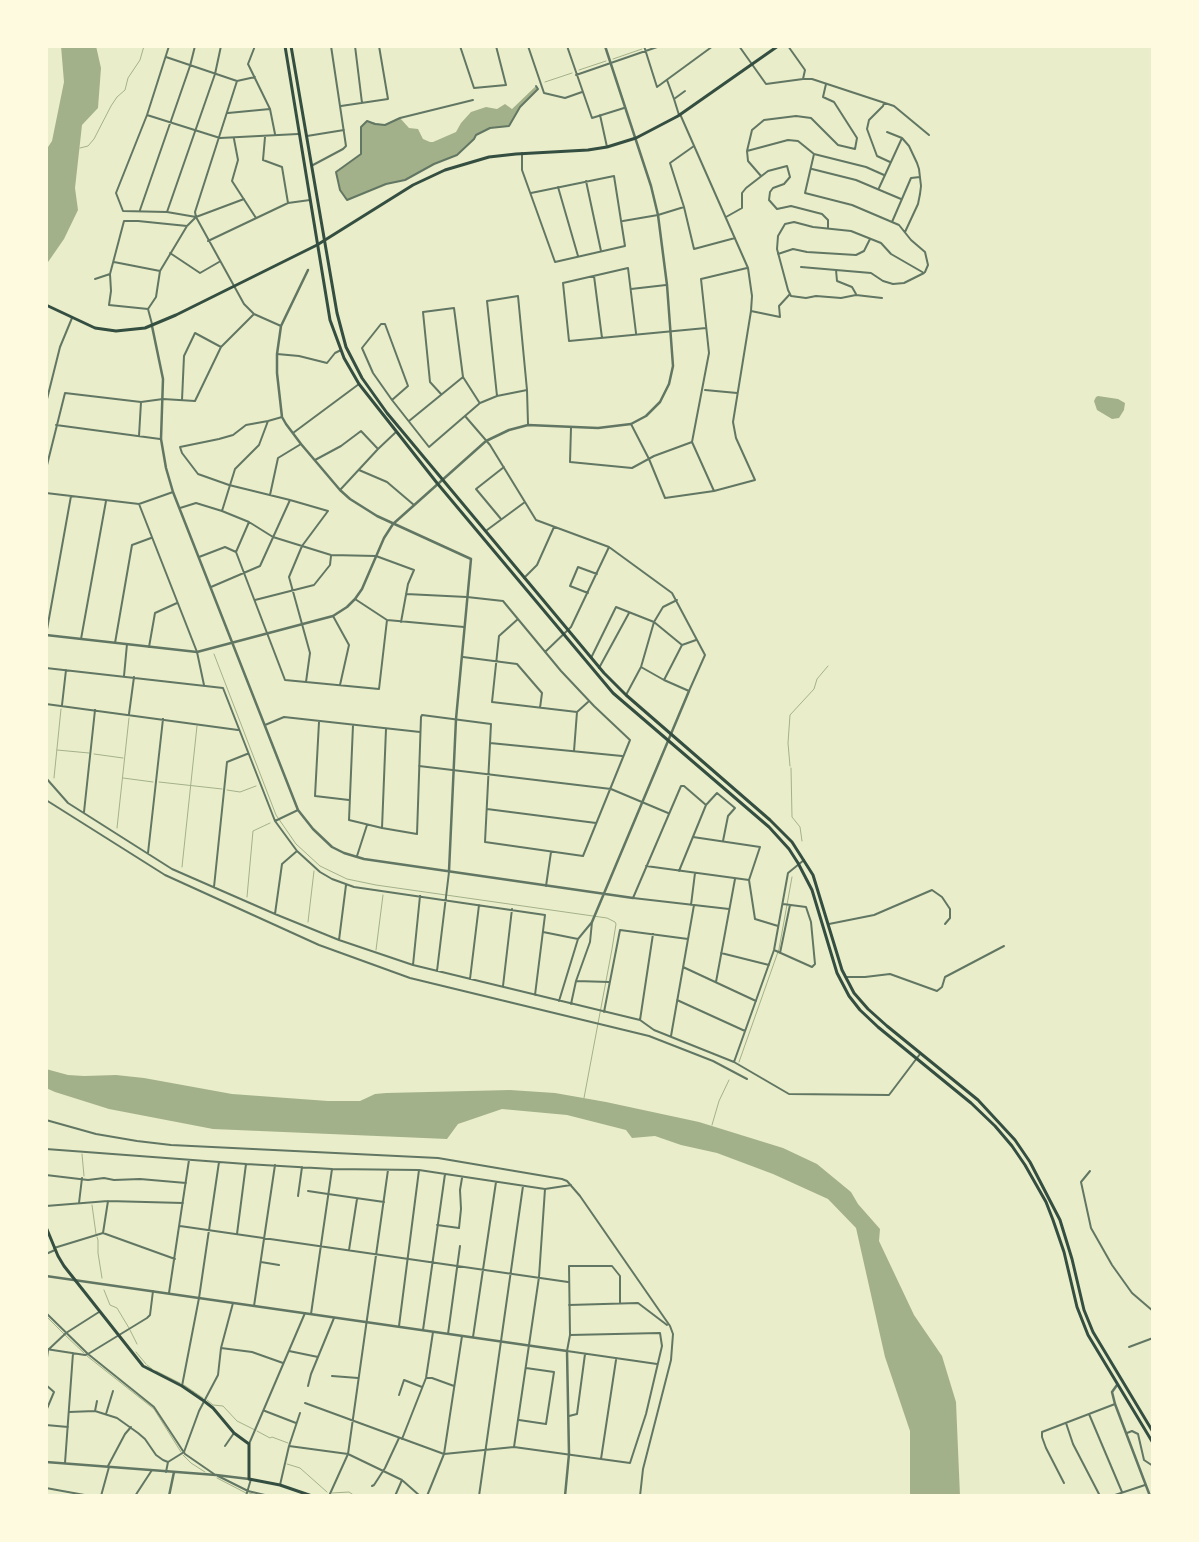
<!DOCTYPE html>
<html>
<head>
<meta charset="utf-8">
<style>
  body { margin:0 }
  #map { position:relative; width:1199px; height:1542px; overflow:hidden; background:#e9edc9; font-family:"Roboto Condensed",sans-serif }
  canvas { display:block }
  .frame { position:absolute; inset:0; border:48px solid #fefae0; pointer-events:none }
</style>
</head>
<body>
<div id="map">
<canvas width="1199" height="1542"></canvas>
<div class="frame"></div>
</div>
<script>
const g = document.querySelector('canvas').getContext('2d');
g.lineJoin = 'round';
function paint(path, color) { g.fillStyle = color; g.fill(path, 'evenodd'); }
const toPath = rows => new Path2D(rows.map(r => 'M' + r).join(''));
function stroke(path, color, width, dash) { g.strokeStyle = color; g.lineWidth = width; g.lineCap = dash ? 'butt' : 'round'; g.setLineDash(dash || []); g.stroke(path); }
const water = toPath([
  [61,46,96,46,101,68,98,108,82,125,75,188,78,210,64,239,46,265,46,150,52,141,64,82],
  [536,86,538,89,520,107,509,126,490,128,476,135,474,139,457,155,434,164,405,180,386,184,347,200,340,190,336,172,361,154,361,127,367,121,385,125,400,118,409,128,418,129,423,139,430,142,433,142,456,132,461,123,471,112,486,107,497,109,505,104,512,109],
  [1098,396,1118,399,1125,403,1124,410,1119,418,1112,419,1097,410,1094,401,1096,397],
  [46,1069,68,1075,84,1076,116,1075,144,1078,232,1094,328,1101,360,1101,375,1094,386,1093,510,1090,555,1093,606,1102,699,1122,783,1148,817,1164,851,1192,858,1204,880,1229,879,1241,914,1315,942,1356,956,1402,960,1496,910,1496,910,1431,885,1357,856,1228,828,1199,773,1174,717,1153,681,1145,655,1136,632,1138,626,1130,567,1115,502,1109,458,1124,447,1139,213,1129,109,1109,55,1092,46,1088]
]);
const stream = toPath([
  [613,59,642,49],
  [579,70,606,61],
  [545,82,572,73],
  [80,148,88,146,94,139,111,106,117,97,125,90,128,78,140,60,144,46],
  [214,654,276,815,296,844,320,866,347,879,376,885,607,918,615,922,616,924,612,949,584,1098],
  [57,750,89,753],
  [94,754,123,758],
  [790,766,788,743,790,715,814,689,817,679,828,666],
  [791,768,792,817,800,827,802,841],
  [54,778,61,709],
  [123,778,153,782],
  [159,782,222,789],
  [227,790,240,792,256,786],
  [117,828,129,718],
  [182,867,197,726],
  [247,897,253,831,270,823],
  [308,922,314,871],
  [376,950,383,895],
  [739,1062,779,949,792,877],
  [712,1125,719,1101,729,1080],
  [82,1154,84,1176],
  [92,1205,96,1234],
  [97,1237,98,1240,98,1253,102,1278],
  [104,1290,110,1305,117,1308,129,1328],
  [46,1316,64,1334],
  [130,1330,137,1344],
  [65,1335,84,1353],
  [136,1352,146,1364],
  [87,1356,154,1409,181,1452],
  [147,1365,152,1369],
  [156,1371,180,1383],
  [184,1385,203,1398],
  [207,1400,213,1405,223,1406,237,1421,255,1430],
  [257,1431,270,1438,272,1437,288,1443],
  [183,1455,191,1463,205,1472],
  [287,1464,300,1468,327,1492],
  [217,1478,246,1493],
  [249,1493,261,1496],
  [332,1493,349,1492,355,1496]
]);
const pedestrian = toPath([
  [473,100,400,118,385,125,375,124,367,121,361,127,361,154,336,172,340,190,347,200,386,184,405,180,434,164,457,155,474,139,476,135,490,128,509,126,520,107,538,89,536,86]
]);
const minor = toPath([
  [169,46,147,115,116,193,123,211,167,212,196,217],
  [255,46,248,64,270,109,275,134],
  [355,46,362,103],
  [460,46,474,88,506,85,496,46],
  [528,46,544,93,565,98,582,92],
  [567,46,592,118,624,108],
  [644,46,657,87,713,46],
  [739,46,766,84,803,79,805,70,788,46],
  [166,57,237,81,255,77],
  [576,75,660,46],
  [803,79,812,79,894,106,929,135],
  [667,80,674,99],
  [237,81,195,212,196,217,244,304,254,314,281,326],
  [884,103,883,106,869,120,867,129,877,156,890,162],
  [341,106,388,99,379,46],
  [228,113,270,109],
  [147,115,220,138,298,134],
  [600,115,607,147],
  [679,115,674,99,685,91],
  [887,132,902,138,909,146,917,163,919,169,921,186,920,194,918,204,905,232],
  [307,136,344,130],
  [265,137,263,160,282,167,288,203],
  [234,139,238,160,232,181,256,218],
  [694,146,670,163,684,207,694,249,735,238],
  [747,151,788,140,798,141,814,154,805,193,852,205,899,225,911,240,925,252,928,265,925,272],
  [522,153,522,170,555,262,625,246,614,176,531,193],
  [814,154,866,167,884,175],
  [313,165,343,149,346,146,331,46],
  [812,169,856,180,901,199],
  [761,176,748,161,747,151,752,130,764,120,796,116,811,118,838,145,855,149,857,138,834,102,823,97,826,84],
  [586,181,601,251],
  [558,187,578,256],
  [879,188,902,138],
  [140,210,190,66,195,46],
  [167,212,215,74,221,46],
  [726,217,742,208,742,193,746,188,768,171,787,166,790,177,784,184,773,188,770,192,769,200,777,209,791,206,822,214,828,220,828,227],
  [623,221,658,215,684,207],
  [892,222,911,178,920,177],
  [208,241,288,203,310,200],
  [170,253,200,273,219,262],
  [778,254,793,249,807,252,856,255,864,251,870,239],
  [114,262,160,271],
  [801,267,871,273,883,281,893,284,904,283,924,273,891,254,881,243,851,231,813,227,794,222,785,224,778,236,777,249,788,290,791,296,806,298,816,296,841,298,856,295,882,298],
  [836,270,837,281,852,287,856,294],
  [594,276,602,338],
  [95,279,110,274],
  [631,289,666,285],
  [148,309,109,305,111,291,110,274,124,221,138,221,187,226],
  [751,311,780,317,779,306,790,294],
  [152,324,148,309,156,297,160,271,187,226,196,217,244,199],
  [636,333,628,268,563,283,569,341,706,328],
  [277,354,299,356,327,363,335,353,341,350],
  [705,390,737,393],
  [441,394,430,382,423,312,454,308,463,377,479,402],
  [497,396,487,301,518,296,527,390,528,424],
  [182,400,184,356,195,333,221,347],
  [392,400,408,386,385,324,381,324,362,348,373,373,392,400,429,447,480,403,497,396,527,390],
  [46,403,60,347,72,318],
  [465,416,490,445,536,520,609,547,672,593,705,655,689,691,664,680,641,667],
  [282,417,268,421,246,425,233,435,219,439,180,447,182,453,198,474,229,485,290,500,328,511,302,546,289,577,310,653,306,682],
  [409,421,463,377],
  [631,424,649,459,665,498,714,491,755,480,736,438,733,422,751,311,752,296,748,268,680,114],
  [56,425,160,439],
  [571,428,570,462,632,468,654,456,692,442],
  [293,433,359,384],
  [139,436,141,402],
  [315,460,341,446,361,431,378,449],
  [46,469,65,393,141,402,163,399,195,401,221,347,254,314],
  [359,470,387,482,414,505],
  [340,490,378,449,396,432],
  [714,491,692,442,709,353,701,279,747,268],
  [46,493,139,504,173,492],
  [270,495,278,458,301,444],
  [139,504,197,652,204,685],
  [180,508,196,503,222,511,249,522,273,537,331,555,376,556,414,570,408,584,401,622],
  [222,511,235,469,259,445,268,421],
  [501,519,476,489,504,467],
  [249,522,236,552,285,680,379,689,387,620],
  [487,530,525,502],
  [199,557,225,547,236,552],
  [524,578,537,565,554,527],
  [211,587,260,566,290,500],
  [588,593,570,586,578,567,597,574],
  [355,599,387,620,464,627],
  [255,600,314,585,330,565,331,556],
  [333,616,349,645,340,685],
  [518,619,499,636,492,702,577,712,574,751],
  [46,635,71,496],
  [81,639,106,501],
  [115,643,132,545,151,538],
  [149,647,155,613,177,603],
  [545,652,571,627,609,547],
  [463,657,517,664,542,693,540,708],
  [591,658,616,607,654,622,682,645],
  [46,668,223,688,275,821,297,851,320,872,332,879,354,887,545,915,535,995],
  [599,668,629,613],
  [124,676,127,644],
  [664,680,682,645,696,640],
  [626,695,641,667,654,622,663,607,677,600],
  [46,704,238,730],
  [62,705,66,670],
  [577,712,588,702],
  [129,714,134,677],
  [319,722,315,796,349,800],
  [265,725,284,717,420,732],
  [353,725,349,820,382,828,417,834,421,717,422,715,491,724,485,842,583,856,630,740,594,706,561,671,503,601,467,597,406,594],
  [490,743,622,756],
  [419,766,611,789,668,813],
  [46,778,68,803,172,869,275,914,339,940,413,965,640,1020,654,1030,734,1062,774,950,788,873,804,860],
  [46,800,165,875,319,945,410,978,649,1036,713,1061,747,1079],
  [706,805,717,793,735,808,728,816,723,841],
  [487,809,596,823],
  [84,812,95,710],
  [275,821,298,810],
  [382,828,386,729],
  [693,837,760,847,749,880,755,919,778,926],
  [148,853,163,719],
  [357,856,367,825],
  [646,866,749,880],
  [679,871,706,805,684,786,681,786,633,898,729,909],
  [546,886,551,852],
  [214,887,227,762,247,754],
  [691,905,695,873],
  [275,914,282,864,297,851],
  [829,924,874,915,932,890,942,897,950,909,950,918,945,924],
  [543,932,578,939],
  [339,940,346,885],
  [774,950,812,967,815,964,811,922,806,907,783,904],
  [721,953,769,965],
  [780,953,790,905],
  [413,965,420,896],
  [683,967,756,1001],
  [437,971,449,872],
  [846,977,865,977,890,974,937,991,942,987,945,977,1004,946],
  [470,979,479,905],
  [576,981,609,982],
  [716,982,735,879],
  [503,986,512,909],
  [677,1000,745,1031],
  [559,1001,578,939,592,922],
  [571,1004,576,981,590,942,592,922],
  [604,1012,620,930,688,939],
  [640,1020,653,934],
  [671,1036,694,905],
  [734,1062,789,1094,889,1095,920,1054],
  [46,1120,96,1134,137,1141,171,1145,438,1158,562,1179,567,1181,580,1196,670,1326,673,1334,671,1360,643,1469,640,1496],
  [46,1149,246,1164,332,1169,419,1170,545,1189,571,1185],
  [1090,1171,1081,1182,1091,1228,1112,1265,1132,1293,1153,1311],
  [46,1175,88,1180,104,1178,114,1180,140,1179,186,1183],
  [308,1191,328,1194],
  [328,1194,384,1202],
  [298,1196,302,1167],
  [79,1203,82,1178],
  [46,1206,108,1201,183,1203],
  [437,1225,459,1228,461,1209,460,1190,462,1178],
  [180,1226,568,1282],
  [103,1233,108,1201],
  [237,1234,246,1164],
  [54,1248,103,1233,175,1259],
  [349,1250,357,1199],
  [46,1254,55,1250],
  [261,1262,279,1265],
  [169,1293,189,1160],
  [620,1303,620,1276,612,1266,569,1266,570,1335,567,1351,657,1364],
  [569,1305,638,1303,667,1325],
  [254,1306,275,1165],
  [46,1313,88,1354,154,1407,185,1454,214,1474],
  [311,1314,332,1169],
  [399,1326,419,1170],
  [423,1330,445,1174],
  [448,1334,460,1246],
  [473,1337,496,1182],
  [1129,1347,1153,1338],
  [221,1348,252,1352,283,1363],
  [46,1349,85,1355,88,1354,147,1318,150,1315,153,1291],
  [289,1351,318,1357],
  [46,1365,48,1350,66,1333,99,1312],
  [332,1376,358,1378],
  [426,1378,432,1378,454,1386],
  [46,1385,54,1392,46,1411],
  [182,1386,199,1298,219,1162],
  [308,1386,311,1374,334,1318],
  [399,1395,404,1380,422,1387],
  [305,1403,444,1454,514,1447,630,1463,646,1414,662,1346,660,1333,570,1335],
  [95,1411,97,1401],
  [265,1411,296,1423],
  [69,1412,95,1411,117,1418,138,1433,145,1439,156,1455,163,1460,168,1462,184,1452,199,1411,218,1375,221,1348,233,1303],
  [106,1414,113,1391],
  [1089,1414,1122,1492],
  [569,1416,577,1414,585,1354],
  [519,1420,546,1424,554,1372,526,1368],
  [1066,1423,1073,1444,1100,1496],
  [46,1425,68,1427],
  [1127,1433,1132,1431,1138,1434,1144,1460,1153,1466],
  [402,1439,426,1378,433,1332],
  [249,1444,305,1313],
  [225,1446,234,1433],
  [289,1446,348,1454,402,1480,420,1496],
  [514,1447,539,1277,545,1189],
  [601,1459,616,1360],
  [65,1463,73,1353],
  [108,1466,125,1434,131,1427],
  [166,1472,168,1462],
  [218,1476,248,1491,269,1496],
  [1064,1483,1046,1448,1042,1437,1042,1432,1115,1404],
  [280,1485,289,1446,300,1413],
  [372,1486,374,1485,385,1468,399,1438],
  [46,1488,90,1496],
  [101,1496,109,1467],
  [135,1496,152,1470],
  [246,1496,251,1479],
  [329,1496,348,1454,388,1170],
  [395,1496,402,1480],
  [427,1496,444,1454,462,1336],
  [479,1496,523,1186],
  [1112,1496,1145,1485]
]);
const tertiary = toPath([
  [308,270,281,326,277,354,277,373,282,417,286,424,301,444,340,490,350,499,377,516,471,559,456,719,449,871],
  [152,326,163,379,161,439,166,468,173,492,298,810,313,829,332,847,344,853,364,859,633,898],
  [46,635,197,652,333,616,347,607,355,599,362,589,384,538,393,524,486,441,509,430,528,425,598,428,631,424,646,416,660,402,669,384,673,366,667,285,658,215,651,186,605,46],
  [592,922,689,691],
  [46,1276,567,1351,569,1454,565,1496],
  [1117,1385,1112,1392,1115,1404,1150,1496],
  [46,1462,216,1475,249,1479],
  [169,1496,174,1472]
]);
const secondary = toPath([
  [46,305,95,328,116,331,145,328,176,315,317,245,413,185,445,170,489,157,516,154,588,150,607,147,636,138,678,116,778,46]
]);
const primary = toPath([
  [285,46,330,320,344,358,359,384,437,483,613,693,769,827,789,849,798,863,812,890,837,973,849,996,860,1010,878,1027,971,1103,995,1126,1012,1146,1025,1165,1046,1202,1053,1220,1064,1252,1077,1307,1088,1335,1153,1443],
  [291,46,337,313,346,347,362,378,387,413,604,673,626,695,770,820,792,842,813,875,842,970,854,993,868,1009,887,1026,978,1100,1015,1140,1030,1162,1060,1220,1072,1259,1084,1310,1093,1332,1153,1432],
  [46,1227,58,1256,64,1266,143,1366,182,1386,204,1401,213,1408,234,1433,249,1444,249,1479,280,1485,312,1496]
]);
paint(water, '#a3b18a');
stroke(stream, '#a3b18a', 1);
stroke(pedestrian, '#617663', 2);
stroke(minor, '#617663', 2);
stroke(tertiary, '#617663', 2.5);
stroke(secondary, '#344e41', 3);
stroke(primary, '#344e41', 3);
</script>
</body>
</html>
